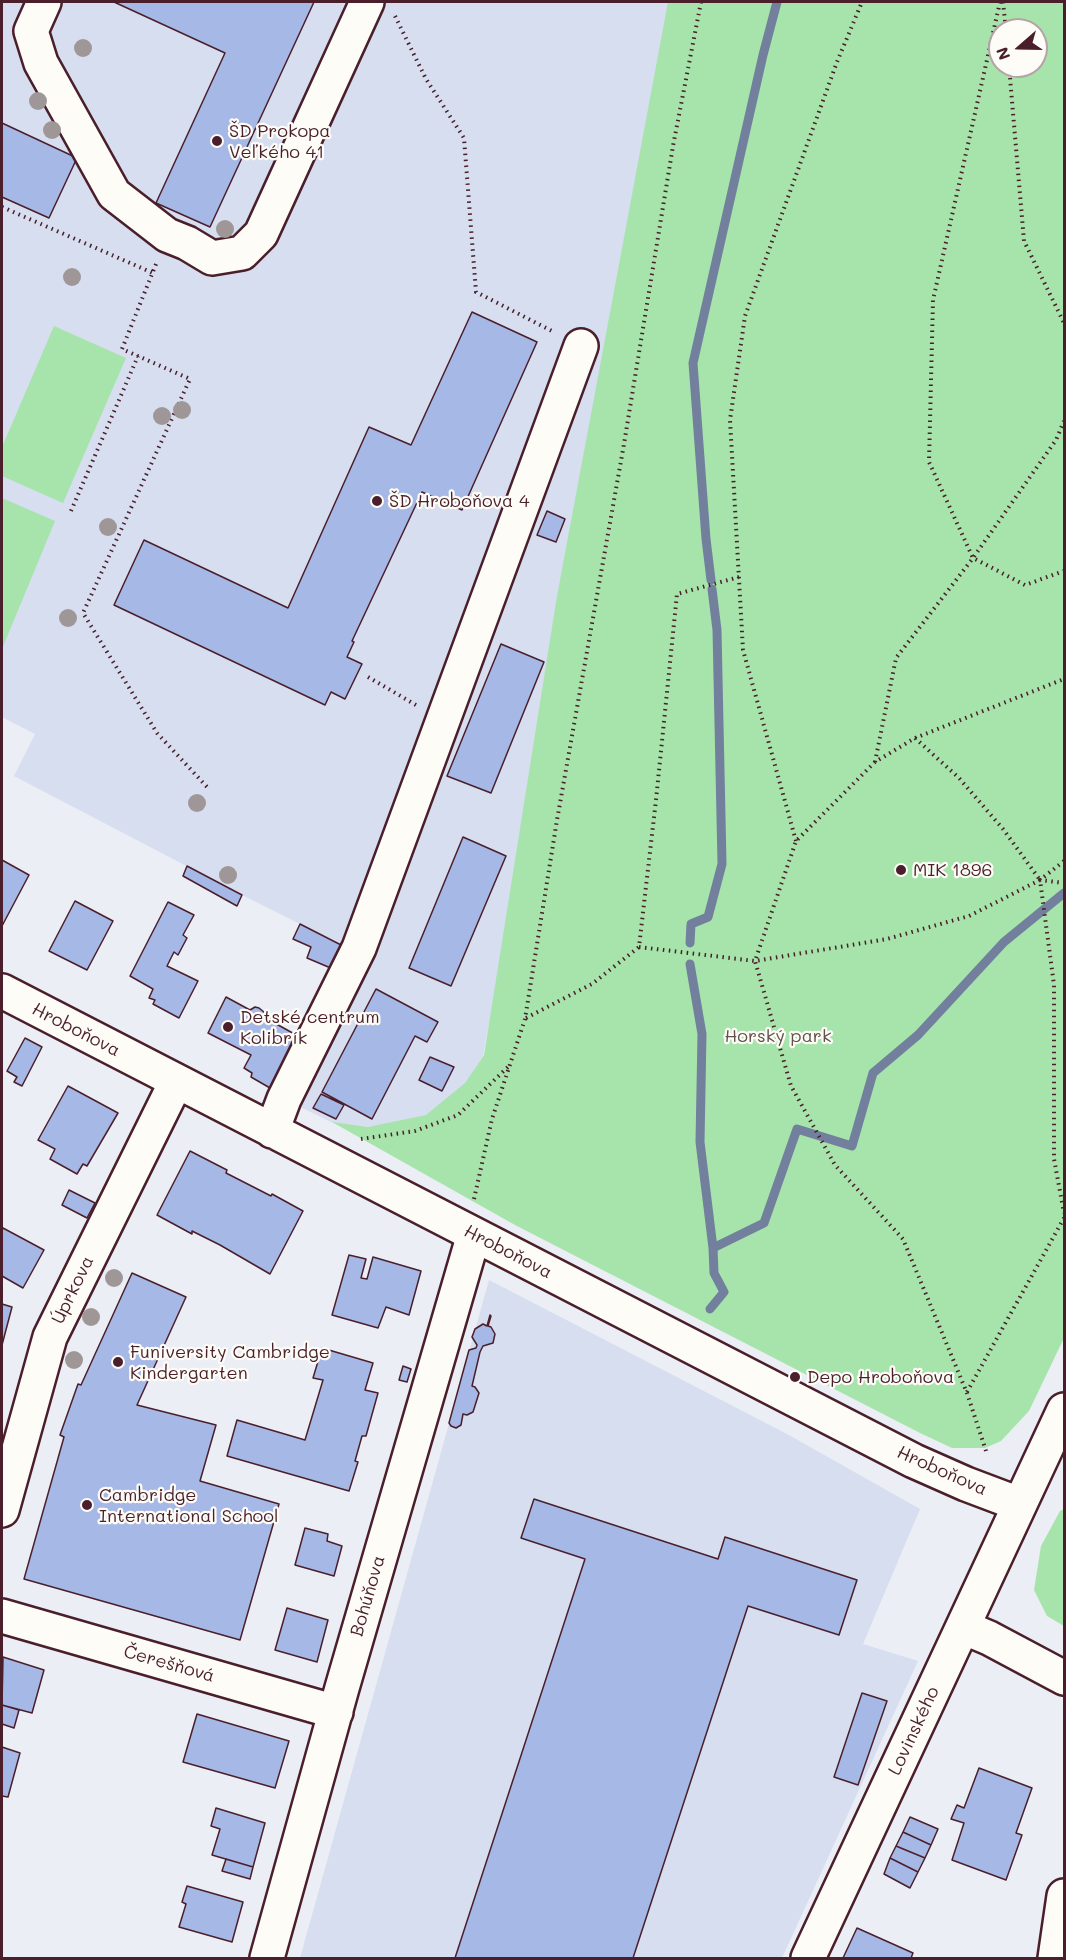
<!DOCTYPE html>
<html>
<head>
<meta charset="utf-8">
<style>
  body { margin:0 }
  #map { position:relative; width:1066px; height:1960px; overflow:hidden; background:#ebeef4; font-family:Mali,sans-serif }
  canvas { display:block }
  .frame { position:absolute; inset:0; border:3px solid #4a1f2b; pointer-events:none }
  .north { position:absolute; left:988px; top:18px; width:60px; height:60px; box-sizing:border-box; background:#fdfcf7; border:2px solid #b5a4a5; border-radius:50%; rotate:250deg; font-size:16px; font-weight:700; line-height:24px; text-align:center; color:#4a1f2b }
  .north::after { content:''; display:block; margin:auto; width:21px; height:27px; background:#4a1f2b; clip-path:polygon(50% 0,100% 100%,50% 72%,0 100%) }
</style>
</head>
<body>
<div id="map">
<canvas width="1066" height="1960"></canvas>
<div class="frame"></div>
<div class="north">N</div>
</div>
<script>
const g = document.querySelector('canvas').getContext('2d');
g.lineJoin = 'round';
function paint(path, color) { g.fillStyle = color; g.fill(path, 'evenodd'); }
const toPath = rows => new Path2D(rows.map(r => 'M' + r).join(''));
function stroke(path, color, width, dash) { g.strokeStyle = color; g.lineWidth = width; g.lineCap = dash ? 'butt' : 'round'; g.setLineDash(dash || []); g.stroke(path); }
function write(font, color, halo, rows, align = 'center') {
  g.font = font + ' Mali,sans-serif'; g.lineWidth = 4.5; g.setLineDash([]); g.textBaseline = 'middle'; g.strokeStyle = halo; g.fillStyle = color; for (const [text, x, y, turn = 0] of rows) {
    g.save(); g.translate(x, y); g.rotate((+turn || 0) * Math.PI / 180); g.textAlign = isNaN(turn) ? turn : align; if (halo) g.strokeText(text, 0, 0); g.fillText(text, 0, 0); g.restore();
  }
}
const built = toPath([
  [2,2,670,2,569,589,483,1056,464,1085,445,1102,426,1115,394,1126,360,1127,333,1123,284,1099,270,1088,344,946,242,895,14,776,35,734,2,717],
  [489,1280,787,1434,920,1509,863,1644,918,1661,782,1958,300,1958]
]);
const green = toPath([
  [668,2,1064,2,1064,1338,1029,1411,1001,1441,985,1448,952,1448,920,1433,515,1225,332,1122,368,1127,426,1115,465,1083,484,1055,557,596],
  [1000,30,1036,30,1036,66,1000,66],
  [54,326,126,358,63,503,2,476,2,447],
  [2,498,55,521,2,649],
  [1064,1509,1064,1626,1047,1616,1034,1590,1041,1546,1060,1511]
]);
const stream = toPath([
  [711,580,706,539,693,363,763,55,777,2],
  [690,943,691,924,708,917,722,864,717,630,712,589],
  [690,964,702,1034,700,1142,713,1248,714,1273,724,1292,710,1309],
  [713,1248,764,1223,797,1129,852,1146,873,1073,918,1035,1004,942,1064,893]
]);
const building = toPath([
  [114,2,314,2,210,227,156,203,225,53,114,2],
  [2,123,77,158,49,218,2,197,2,123],
  [472,312,537,342,462,510,422,492,352,641,354,642,347,657,362,664,345,699,331,692,325,705,114,605,144,540,288,608,369,427,411,445,472,312],
  [547,511,565,519,556,542,537,535,547,511],
  [501,644,544,662,491,793,447,776,501,644],
  [463,837,506,856,451,986,409,968,463,837],
  [2,860,29,875,2,926,2,860],
  [187,866,242,895,237,906,183,876,187,866],
  [75,901,113,921,87,970,49,951,75,901],
  [168,902,194,915,183,935,187,938,178,955,174,952,167,966,198,981,179,1018,153,1004,155,1000,149,998,153,989,130,976,168,902],
  [300,924,345,947,333,969,307,958,311,947,293,939,300,924],
  [376,989,438,1022,427,1042,415,1036,372,1119,322,1092,376,989],
  [226,997,250,1010,255,1007,259,1008,270,1017,271,1021,298,1036,270,1088,251,1077,252,1073,244,1068,251,1055,208,1033,226,997],
  [25,1038,42,1047,22,1086,14,1082,17,1077,7,1071,25,1038],
  [430,1057,454,1067,442,1091,419,1080,430,1057],
  [68,1086,118,1113,87,1166,83,1164,77,1174,50,1159,55,1149,38,1140,68,1086],
  [321,1094,344,1105,336,1119,313,1108,321,1094],
  [190,1151,227,1170,226,1173,271,1196,272,1194,303,1211,270,1274,220,1245,192,1231,192,1234,157,1215,190,1151],
  [69,1190,95,1203,87,1218,62,1205,69,1190],
  [3,1228,44,1250,23,1288,2,1276,2,1231,3,1228],
  [349,1255,366,1259,361,1278,367,1279,373,1257,421,1271,409,1315,386,1307,378,1328,332,1315,349,1255],
  [132,1273,186,1297,137,1405,216,1425,200,1481,279,1504,240,1640,24,1579,64,1437,60,1435,78,1384,81,1385,132,1273],
  [2,1304,12,1307,2,1345,2,1304],
  [490,1315,491,1316,488,1326,491,1327,495,1334,493,1343,483,1346,480,1352,472,1386,475,1387,479,1393,473,1412,467,1415,463,1414,461,1425,456,1428,451,1426,449,1423,469,1350,476,1348,477,1345,472,1337,475,1329,483,1324,487,1326,490,1315],
  [322,1348,373,1363,365,1390,378,1393,366,1436,362,1436,355,1461,358,1462,349,1491,227,1456,237,1420,305,1440,323,1380,313,1378,322,1348],
  [403,1366,411,1369,407,1382,399,1380,403,1366],
  [534,1499,718,1559,725,1537,857,1580,839,1635,748,1606,633,1958,455,1958,585,1559,521,1538,534,1499],
  [305,1528,328,1534,327,1541,342,1546,334,1576,295,1565,305,1528],
  [287,1608,328,1620,317,1662,275,1650,287,1608],
  [3,1657,44,1670,32,1713,2,1705,3,1657],
  [862,1693,887,1701,858,1785,834,1777,862,1693],
  [2,1705,19,1710,14,1728,2,1724,2,1705],
  [197,1714,289,1741,275,1788,183,1762,197,1714],
  [2,1747,20,1753,8,1797,2,1796,2,1747],
  [979,1768,1032,1788,1016,1833,1022,1835,1006,1880,952,1860,964,1823,951,1819,957,1805,964,1808,979,1768],
  [216,1808,265,1823,253,1867,212,1855,220,1829,211,1826,216,1808],
  [910,1817,938,1829,931,1845,903,1832,910,1817],
  [903,1832,931,1845,925,1858,896,1846,903,1832],
  [896,1846,925,1858,918,1872,890,1858,896,1846],
  [890,1858,918,1872,910,1888,884,1874,890,1858],
  [226,1859,253,1867,250,1879,222,1871,226,1859],
  [187,1886,243,1902,232,1942,179,1927,186,1904,182,1902,187,1886],
  [857,1928,913,1953,911,1958,843,1958,857,1928]
]);
const path = toPath([
  [1000,2,933,300,929,462,973,558,1025,585,1064,571],
  [1003,2,1006,30],
  [395,16,426,79,464,138,476,292,554,332],
  [1009,66,1024,241,1064,323],
  [2,207,153,273],
  [156,264,122,349,190,379,83,613,157,733,207,787],
  [71,511,138,356],
  [368,677,416,705],
  [915,738,959,778,1003,829,1040,880],
  [875,762,896,658,973,558,1056,440,1064,421],
  [796,841,743,650,730,420,745,316,837,62,862,2],
  [1064,861,1040,880,1064,883],
  [639,947,755,961,887,939,969,916,1040,880,1054,985,1054,1159,1064,1213],
  [526,1018,592,984,639,947,656,800,677,594,739,577],
  [361,1139,415,1131,458,1115,510,1065],
  [474,1199,492,1119,525,1019,557,820,624,444,673,146,701,2],
  [967,1392,1064,1218],
  [986,1451,967,1393,903,1239,835,1165,791,1086,755,961,796,841,875,762,915,738,1064,679]
]);
const minor = toPath([
  [44,2,31,31,41,63,114,194,167,235,187,243,212,258,242,253,261,234,367,2],
  [2,991,914,1461,966,1484,1019,1504],
  [272,1131,284,1099,359,948,581,346],
  [2,1510,50,1337,176,1082],
  [2,1616,336,1712],
  [963,1627,989,1638,1064,1678],
  [267,1958,342,1688,474,1234],
  [808,1958,1064,1410],
  [1055,1958,1064,1896]
]);
const trees = [
  [83,48],
  [38,101],
  [52,130],
  [225,229],
  [72,277],
  [182,410],
  [162,416],
  [108,527],
  [68,618],
  [197,803],
  [228,875],
  [114,1278],
  [91,1317],
  [74,1360]
];
const markers = [
  [217,141,6,"#4a1f2b"],
  [377,501,6,"#4a1f2b"],
  [901,870,6,"#4a1f2b"],
  [228,1027,6,"#4a1f2b"],
  [118,1362,6,"#4a1f2b"],
  [795,1377,6,"#4a1f2b"],
  [87,1505,6,"#4a1f2b"]
];
const poiNames = [
  ["ŠD Prokopa",229,131],
  ["Veľkého 41",229,152],
  ["ŠD Hroboňova 4",389,501],
  ["MIK 1896",913,870],
  ["Detské centrum",240,1017],
  ["Kolibrík",240,1038],
  ["Funiversity Cambridge",130,1352],
  ["Kindergarten",130,1373],
  ["Depo Hroboňova",807,1377],
  ["Cambridge",99,1495],
  ["International School",99,1516]
];
const streetNames = [
  ["Hroboňova",76,1030,27],
  ["Hroboňova",508,1252,27],
  ["Úprkova",73,1290,-64],
  ["Hroboňova",942,1471,24],
  ["Bohúňova",368,1596,-74],
  ["Čerešňová",169,1664,16],
  ["Lovinského",914,1731,-65]
];
const parkNames = [
  ["Horský park",778,1036]
];
paint(built, '#d6def0');
paint(green, '#a7e4ac');
stroke(stream, '#72809d', 9);
paint(building, '#a5b8e6');
stroke(building, '#4a1f2b', 1.5);
stroke(minor, '#4a1f2b', 38);
stroke(path, '#4a1f2b', 4, [1.5, 4.5]);
stroke(minor, '#fdfcf7', 33);
g.fillStyle = '#9f9797';
for (const [x, y] of trees) { g.beginPath(); g.arc(x, y, 9, 0, 2 * Math.PI); g.fill(); }
for (const [x, y, r, color] of markers) { const dot = new Path2D(); dot.arc(x, y, r, 0, 2 * Math.PI); g.fillStyle = color; g.fill(dot); stroke(dot, '#fdfcf7', 2); }
write('18px', '#4a1f2b', '#fdfcf7', poiNames, 'left');
write('18px', '#4a1f2b', '#fdfcf7', streetNames);
write('18px', '#61504b', '#fdfcf7', parkNames);
</script>
</body>
</html>
